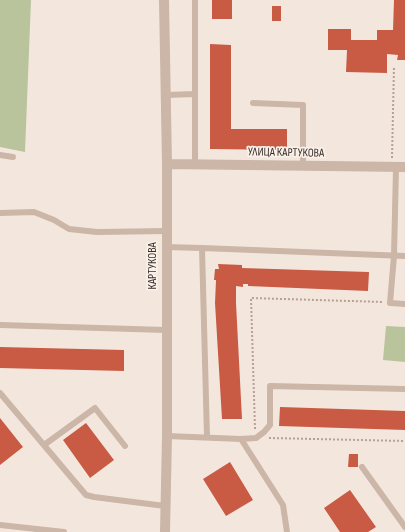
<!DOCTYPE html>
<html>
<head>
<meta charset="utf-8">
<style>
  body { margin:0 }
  canvas { display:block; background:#f3e7dd }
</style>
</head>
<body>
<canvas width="405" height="532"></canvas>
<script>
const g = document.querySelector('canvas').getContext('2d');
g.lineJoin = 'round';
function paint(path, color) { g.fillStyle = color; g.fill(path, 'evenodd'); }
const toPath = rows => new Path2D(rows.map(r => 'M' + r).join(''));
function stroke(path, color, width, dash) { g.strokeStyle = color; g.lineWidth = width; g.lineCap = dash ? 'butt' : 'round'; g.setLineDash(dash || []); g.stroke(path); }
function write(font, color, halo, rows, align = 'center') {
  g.font = font + ' "Sofia Sans Condensed",sans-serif'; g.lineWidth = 3.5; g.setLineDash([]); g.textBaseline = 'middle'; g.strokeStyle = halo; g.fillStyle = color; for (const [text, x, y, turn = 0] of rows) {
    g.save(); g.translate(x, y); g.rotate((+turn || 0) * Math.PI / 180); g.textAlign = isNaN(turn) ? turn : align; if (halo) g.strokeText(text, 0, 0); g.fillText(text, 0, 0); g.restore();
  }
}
const green = toPath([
  [0,0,31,0,25,152,0,147],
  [386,326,405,327,405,362,383,360]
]);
const building = toPath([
  [212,0,232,0,232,19,212,19],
  [394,0,405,0,405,60,397,60,398,55,387,54,387,73,346,72,347,50,328,50,328,29,351,29,351,40,377,40,377,30,393,30],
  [272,6,281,6,281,21,272,21],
  [210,44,231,45,231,129,287,129,287,150,210,149],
  [218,264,242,265,242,268,369,272,368,291,248,286,248,284,243,284,243,287,236,286,236,303,242,419,222,419,215,303,216,280,214,280,215,269,219,269],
  [0,347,124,350,124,371,0,368],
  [280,407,405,411,405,430,279,426],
  [0,418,23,447,0,465],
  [86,423,114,460,90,478,63,440],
  [349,454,358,454,358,467,348,467],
  [230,462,253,500,226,516,203,479],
  [350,490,376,527,368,532,340,532,324,508]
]);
const path = toPath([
  [392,158,394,66],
  [255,429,251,298,383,302],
  [269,438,405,441]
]);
const service = toPath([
  [166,95,195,94,195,0],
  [253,103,303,105,303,166],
  [0,155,13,157],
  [195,165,195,94],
  [396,167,394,256,390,303,405,304],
  [0,213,34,212,54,220,69,229,97,232,166,231],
  [166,247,202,248,207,437],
  [202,248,405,256],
  [0,325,166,330],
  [0,393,86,495,94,497,165,506],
  [167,436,241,439,256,438,264,432,270,425,270,386,405,389],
  [241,439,283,505,287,532],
  [44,445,95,408,125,446],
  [362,467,405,527],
  [0,525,64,532]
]);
const minor = toPath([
  [164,0,167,164,167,436,165,532],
  [167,164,405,167]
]);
const streetNames = [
  ["УЛИЦА КАРТУКОВА",286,153,1],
  ["КАРТУКОВА",153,266,-90]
];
paint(green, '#b9c39c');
paint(building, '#c95b45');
stroke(path, '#b79f92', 2, [2, 2]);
stroke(service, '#ccb6a8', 6);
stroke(minor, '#ccb6a8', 10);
write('12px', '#382c29', '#faf1e9', streetNames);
</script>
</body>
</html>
